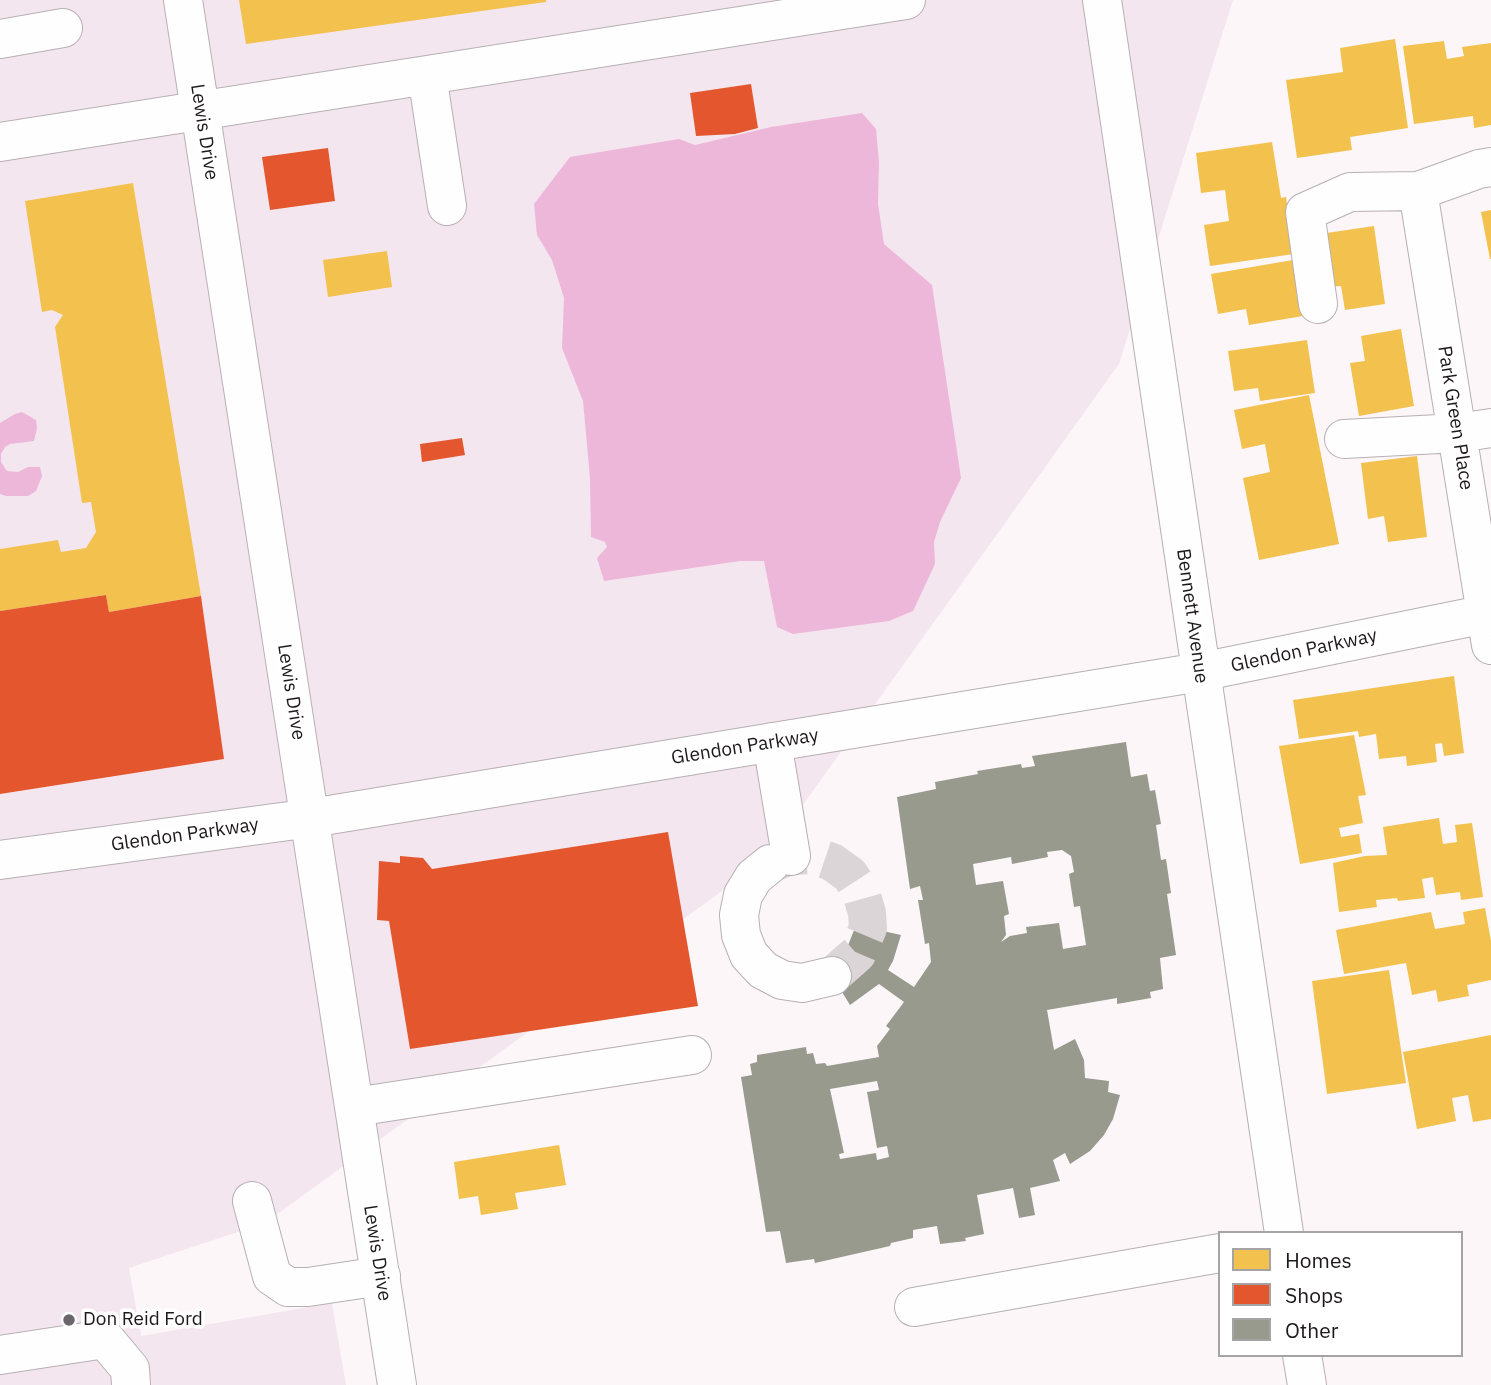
<!DOCTYPE html>
<html>
<head>
<meta charset="utf-8">
<style>
  body { margin:0 }
  #map { position:relative; width:1491px; height:1385px; overflow:hidden; background:#fcf6f9; font-family:"IBM Plex Sans",sans-serif }
  canvas { display:block }
  .legend { position:absolute; left:1218px; top:1231px; width:245px; height:126px; box-sizing:border-box; background:#fff; border:2px solid #a5a3a4; margin:0; padding:9px 12px; list-style:none; font-size:21px; color:#1d181b }
  .legend li { display:flex; align-items:center; gap:14px; height:35px }
  .legend b { width:35px; border:2px solid #a5a3a4 }
</style>
</head>
<body>
<div id="map">
<canvas width="1491" height="1385"></canvas>
<ul class="legend">
<li><b style="height:19px;background:#f2c14e"></b>Homes</li>
<li><b style="height:19px;background:#e4572e"></b>Shops</li>
<li><b style="height:19px;background:#989a8d"></b>Other</li>
</ul>
</div>
<script>
const g = document.querySelector('canvas').getContext('2d');
g.lineJoin = 'round';
function paint(path, color) { g.fillStyle = color; g.fill(path, 'evenodd'); }
const toPath = rows => new Path2D(rows.map(r => 'M' + r).join(''));
function stroke(path, color, width, dash) { g.strokeStyle = color; g.lineWidth = width; g.lineCap = dash ? 'butt' : 'round'; g.setLineDash(dash || []); g.stroke(path); }
function write(font, color, halo, rows, align = 'center') {
  g.font = font + ' "IBM Plex Sans",sans-serif'; g.lineWidth = 7; g.setLineDash([]); g.textBaseline = 'middle'; g.strokeStyle = halo; g.fillStyle = color; for (const [text, x, y, turn = 0] of rows) {
    g.save(); g.translate(x, y); g.rotate((+turn || 0) * Math.PI / 180); g.textAlign = isNaN(turn) ? turn : align; if (halo) g.strokeText(text, 0, 0); g.fillText(text, 0, 0); g.restore();
  }
}
const built = toPath([
  [0,0,1233,0,1119,364,762,862,265,1223,129,1268,141,1336,332,1303,346,1385,0,1385]
]);
const water = toPath([
  [862,113,876,129,879,162,878,204,884,244,932,285,961,478,940,522,934,542,935,564,913,611,889,621,793,634,777,627,764,561,740,561,604,581,597,558,607,547,605,542,591,537,590,478,583,401,562,348,564,298,552,260,537,235,534,204,570,157,679,139,695,145,771,127],
  [22,412,36,420,37,428,34,441,10,444,5,447,1,454,1,462,7,471,18,472,28,467,40,467,42,476,36,491,28,496,6,496,0,494,0,423,15,414]
]);
const homes = toPath([
  [239,0,546,0,546,2,246,44],
  [1395,39,1408,128,1350,137,1352,150,1297,158,1286,80,1343,72,1340,48],
  [1444,41,1447,59,1464,56,1462,47,1491,43,1491,125,1474,128,1473,116,1414,124,1403,46],
  [1272,142,1281,198,1286,197,1294,254,1210,266,1204,225,1229,221,1225,190,1201,193,1196,153],
  [133,183,201,596,109,612,106,595,0,611,0,549,58,540,61,552,86,548,96,532,91,502,82,503,55,327,63,315,52,310,42,312,25,201],
  [1491,210,1491,259,1490,259,1481,212],
  [1374,226,1385,304,1345,310,1341,286,1327,287,1320,234],
  [387,251,392,287,328,297,323,260],
  [1293,260,1303,316,1249,325,1246,309,1218,314,1211,274],
  [1401,329,1414,406,1359,416,1350,363,1365,361,1361,336],
  [1307,340,1315,393,1260,401,1258,388,1234,391,1228,351],
  [1309,395,1339,544,1259,560,1243,478,1270,472,1265,444,1242,449,1234,410],
  [1417,456,1427,537,1388,542,1384,516,1368,519,1361,463],
  [1454,676,1464,753,1444,756,1442,743,1435,744,1437,762,1407,766,1406,756,1379,759,1376,734,1359,737,1358,731,1299,739,1293,700],
  [1354,735,1366,795,1358,796,1363,823,1339,828,1341,837,1359,834,1362,853,1300,864,1279,746],
  [1439,818,1443,844,1457,842,1455,825,1472,823,1483,897,1461,900,1460,892,1436,895,1433,877,1422,879,1425,898,1398,901,1397,898,1376,900,1377,907,1339,912,1333,863,1365,856,1387,855,1383,827],
  [1485,908,1491,941,1491,980,1467,985,1469,996,1438,1002,1436,990,1412,995,1406,963,1344,974,1336,930,1431,912,1435,929,1465,924,1463,912],
  [1389,970,1406,1083,1327,1094,1312,981],
  [1491,1035,1491,1119,1473,1122,1468,1095,1452,1098,1456,1121,1417,1129,1403,1052],
  [559,1145,566,1185,515,1193,518,1209,481,1215,478,1196,459,1199,454,1162]
]);
const shops = toPath([
  [751,84,758,128,735,134,696,136,690,93],
  [328,148,335,201,270,210,262,157],
  [462,438,465,455,422,462,420,444],
  [106,595,109,612,201,596,224,759,0,794,0,611],
  [668,832,698,1006,410,1049,389,921,377,920,379,861,400,863,400,856,423,858,432,869]
]);
const building = toPath([
  [1126,742,1131,777,1147,774,1150,791,1155,790,1161,824,1156,825,1161,860,1166,859,1171,893,1167,894,1176,955,1160,958,1163,989,1150,992,1151,998,1117,1004,1117,998,1047,1010,1054,1050,1075,1039,1084,1060,1085,1078,1109,1081,1108,1092,1120,1095,1113,1119,1104,1135,1090,1151,1070,1164,1065,1153,1053,1160,1060,1181,1030,1188,1035,1215,1019,1218,1013,1188,977,1195,984,1234,965,1238,966,1241,940,1244,937,1226,913,1230,913,1238,891,1243,890,1246,815,1263,814,1259,786,1263,780,1231,766,1232,741,1077,752,1075,750,1064,757,1062,757,1055,806,1047,807,1054,813,1053,816,1064,825,1063,827,1066,879,1057,877,1046,890,1029,886,1026,904,1002,879,984,850,1005,826,966,840,957,847,948,856,925,901,935,893,961,888,970,914,987,931,962,929,943,925,944,918,900,923,900,920,886,910,889,897,797,936,789,935,782,978,774,977,771,1021,764,1022,768,1035,766,1032,756],
  [1062,850,1071,856,1074,872,1069,874,1074,907,1080,906,1086,945,1063,949,1059,923,1026,927,1027,933,1010,936,1001,942,1006,935,1004,916,1009,914,1003,881,976,885,973,864,1011,857,1012,864,1048,857,1047,852],
  [877,1081,879,1090,867,1092,877,1148,887,1146,889,1157,877,1160,876,1153,840,1159,839,1154,844,1153,830,1089]
]);
const minorTunnel = toPath([
  [770,864,791,856,811,855,832,862,850,875,861,892,867,913,868,928,857,954,832,976]
]);
const minor = toPath([
  [183,0,397,1385],
  [1102,0,1284,1233],
  [0,39,63,28],
  [427,75,447,206],
  [0,142,906,0],
  [1418,191,1491,645],
  [1318,304,1305,212,1350,192,1418,191,1479,169,1491,167],
  [1344,439,1458,433,1491,428],
  [772,742,791,856],
  [0,860,311,818,1200,672,1486,614],
  [770,864,754,877,743,895,739,915,741,935,749,955,763,970,782,980,802,983,832,976],
  [355,1107,692,1055],
  [252,1201,272,1276,288,1287,308,1287,381,1276],
  [914,1307,1220,1253],
  [0,1355,105,1339,130,1369,131,1385],
  [1302,1355,1307,1385]
]);
const markers = [
  [69,1320,7,"#6b6669"]
];
const streetNames = [
  ["Lewis Drive",204,132,81],
  ["Park Green Place",1455,418,81],
  ["Bennett Avenue",1192,616,82],
  ["Glendon Parkway",1304,651,-12],
  ["Lewis Drive",291,692,81],
  ["Glendon Parkway",745,747,-9],
  ["Glendon Parkway",185,835,-8],
  ["Lewis Drive",377,1253,81]
];
const poiNames = [
  ["Don Reid Ford",83,1320]
];
paint(built, '#f4e6ee');
paint(water, '#edb7da');
paint(homes, '#f2c14e');
paint(shops, '#e4572e');
paint(building, '#989a8d');
stroke(minorTunnel, '#dbd5d8', 38, [38, 19]);
stroke(minor, '#b6b0b3', 40);
stroke(minor, '#fffefe', 38);
for (const [x, y, r, color] of markers) { const dot = new Path2D(); dot.arc(x, y, r, 0, 2 * Math.PI); g.fillStyle = color; g.fill(dot); stroke(dot, '#fff', 2.5); }
write('19px', '#1d181b', '#fff', streetNames);
write('19px', '#1d181b', '#fff', poiNames, 'left');
</script>
</body>
</html>
